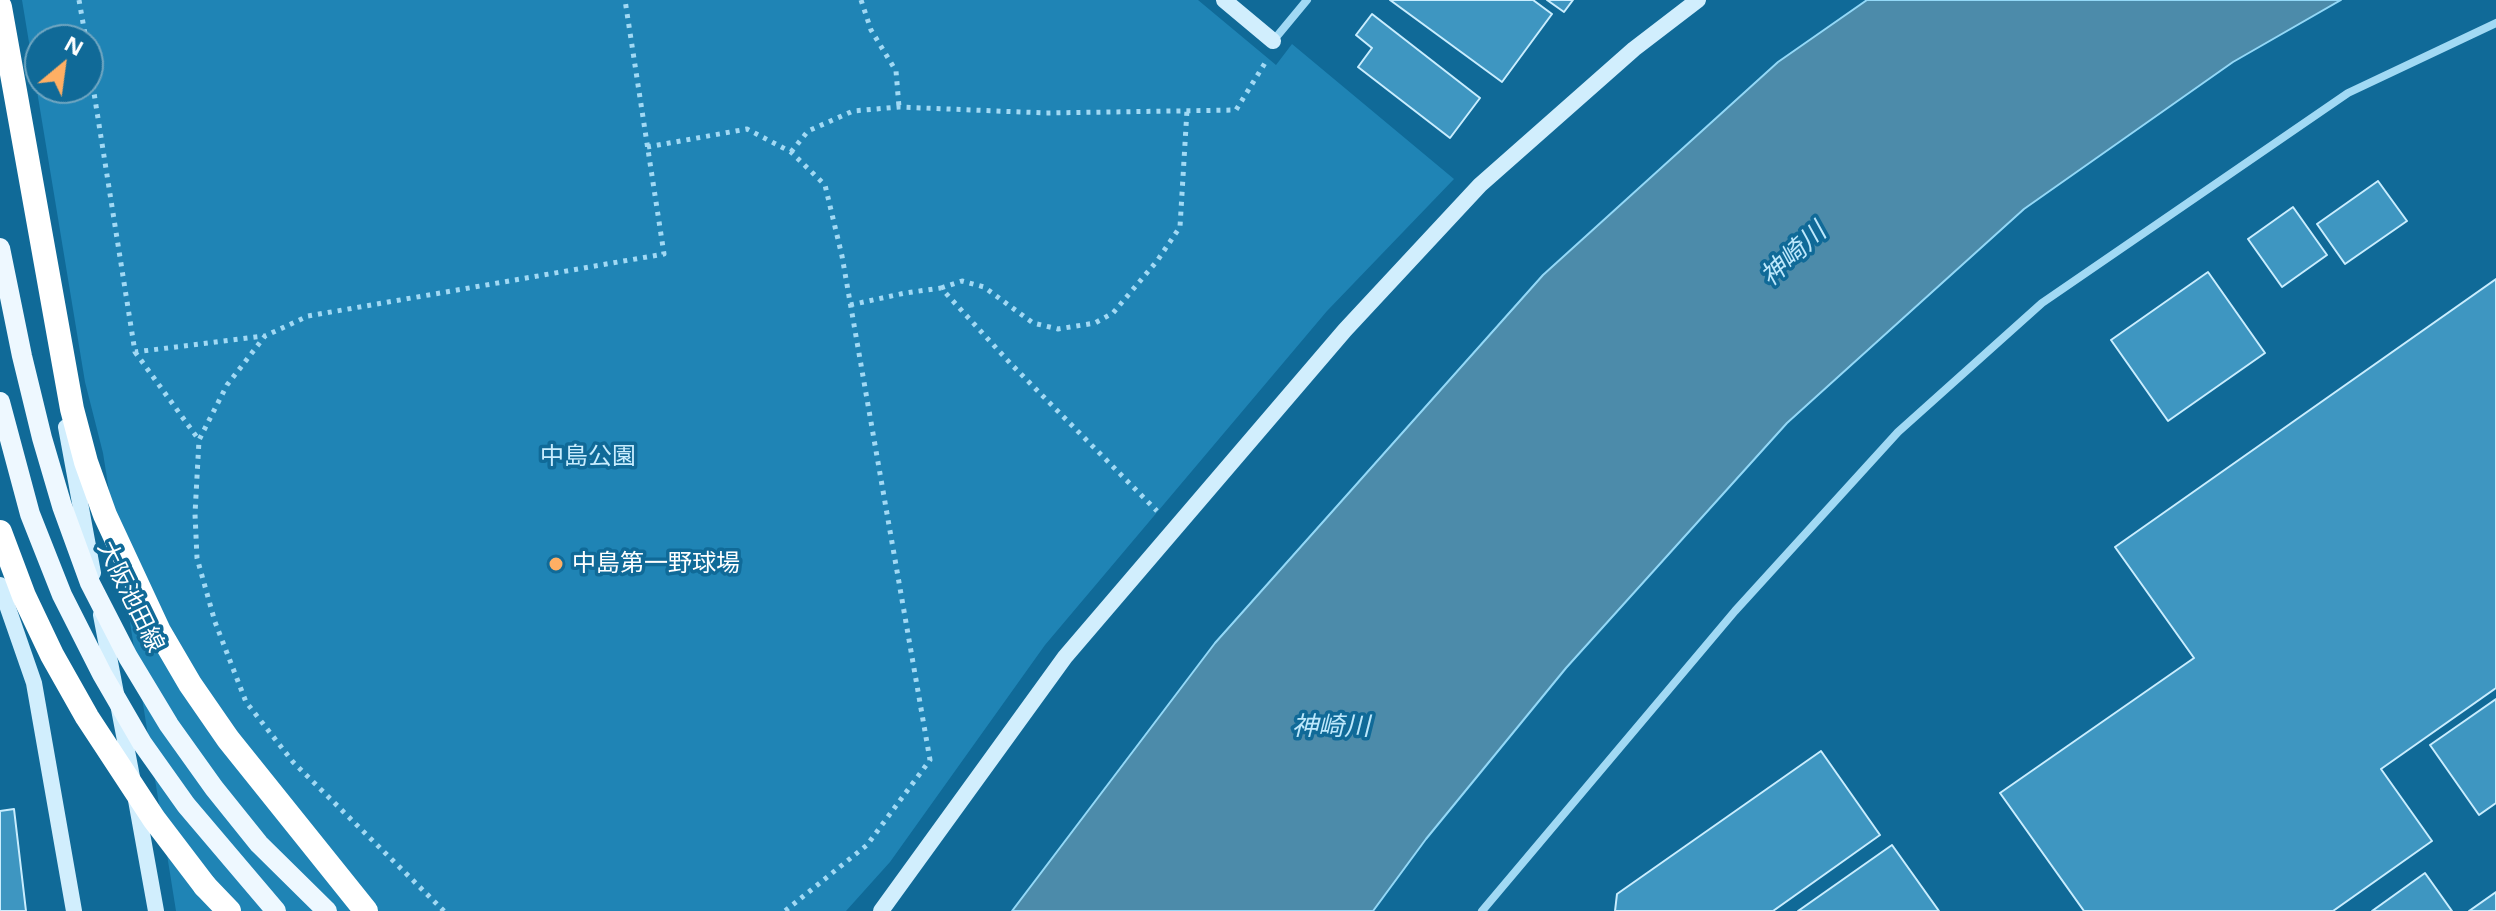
<!DOCTYPE html>
<html>
<head>
<meta charset="utf-8">
<style>
  body { margin:0 }
  #map { position:relative; width:2496px; height:911px; overflow:hidden; background:#106a98; font-family:"Noto Sans",sans-serif }
  canvas { display:block }
  .north { position:absolute; left:24px; top:24px; width:80px; height:80px; box-sizing:border-box; background:#106a98; border:2px solid #70a6c1; border-radius:50%; rotate:29deg; font-size:22px; font-weight:700; line-height:32px; text-align:center; color:#fff }
  .north::after { content:''; display:block; margin:auto; width:28px; height:36px; background:#ffaf64; clip-path:polygon(50% 0,100% 100%,50% 72%,0 100%) }
</style>
</head>
<body>
<div id="map">
<canvas width="2496" height="911"></canvas>
<div class="north">N</div>
</div>
<script>
const g = document.querySelector('canvas').getContext('2d');
g.lineJoin = 'round';
function paint(path, color) { g.fillStyle = color; g.fill(path, 'evenodd'); }
const toPath = rows => new Path2D(rows.map(r => 'M' + r).join(''));
function stroke(path, color, width, dash) { g.strokeStyle = color; g.lineWidth = width; g.lineCap = dash ? 'butt' : 'round'; g.setLineDash(dash || []); g.stroke(path); }
function write(font, color, halo, rows, align = 'center') {
  g.font = font + ' "Noto Sans","Noto Sans JP",sans-serif'; g.lineWidth = 7; g.setLineDash([]); g.textBaseline = 'middle'; g.strokeStyle = halo; g.fillStyle = color; for (const [text, x, y, turn = 0] of rows) {
    g.save(); g.translate(x, y); g.rotate((+turn || 0) * Math.PI / 180); g.textAlign = isNaN(turn) ? turn : align; if (halo) g.strokeText(text, 0, 0); g.fillText(text, 0, 0); g.restore();
  }
}
const green = toPath([
  [22,0,1198,0,1276,65,1292,44,1454,179,1327,311,1045,645,890,862,846,911,176,911,103,453,85,382],
  [40,40,88,40,88,88,40,88]
]);
const water = toPath([
  [1867,0,2341,0,2233,62,2024,209,1787,423,1566,668,1426,839,1373,911,1012,911,1215,643,1543,275,1778,62,1867,0]
]);
const building = toPath([
  [1390,0,1533,0,1552,14,1502,82,1390,0],
  [1547,0,1573,0,1564,12,1547,0],
  [1372,14,1480,98,1450,138,1358,67,1372,48,1356,35,1372,14],
  [2378,181,2407,221,2345,264,2317,224,2378,181],
  [2293,207,2327,255,2282,287,2248,239,2293,207],
  [2208,272,2265,353,2168,421,2111,340,2208,272],
  [2496,279,2496,688,2381,769,2432,841,2333,911,2084,911,2000,793,2194,658,2115,547,2496,279],
  [2496,699,2496,803,2479,815,2430,745,2496,699],
  [1821,751,1880,835,1773,911,1615,911,1617,894,1821,751],
  [14,809,26,911,0,911,0,811,14,809],
  [1892,845,1939,911,1798,911,1892,845],
  [2425,873,2452,911,2372,911,2425,873],
  [2496,892,2496,911,2469,911,2496,892]
]);
const path = toPath([
  [79,0,86,40],
  [861,0,871,30,896,71,899,107],
  [88,55,135,352,264,336],
  [647,147,747,129,791,152,825,185,842,256,930,760,867,845,785,911],
  [791,152,808,131,853,111,899,107,1046,113,1236,110,1265,63],
  [941,288,962,281,984,287,1033,323,1058,329,1095,323,1113,313,1157,261,1180,227,1187,110],
  [850,305,905,293,941,288,1010,363,1157,511],
  [135,352,199,440],
  [444,911,293,762,246,702,215,622,197,558,195,514,199,440,227,385,265,336,308,316,664,254,625,0]
]);
const street = toPath([
  [1273,41,1307,0],
  [1482,911,1735,611,1898,432,2042,303,2348,93,2496,23]
]);
const secondary = toPath([
  [1224,0,1273,41],
  [66,427,93,573],
  [0,585,34,683,74,911],
  [101,615,132,777],
  [136,800,156,911],
  [881,911,1065,657,1345,330,1480,185,1634,49,1698,0]
]);
const highway = toPath([
  [0,7,72,409,86,462,105,515,159,631,190,684,228,739,366,911],
  [205,886,229,911]
]);
const primaryBridge = toPath([
  [0,248,22,356,42,438,62,506,90,583,128,657,169,725,214,788,259,844,327,911],
  [0,402,30,514,62,595,102,674,142,743,186,805,276,911]
]);
const highwayBridge = toPath([
  [0,532,24,596,52,655,87,717,154,819,205,886]
]);
const markers = [
  [556,564,8,"#ffaf64"]
];
const parkNames = [
  ["中島公園",588,457]
];
const poiNames = [
  ["中島第一野球場",572,564]
];
const streetNames = [
  ["大阪池田線",130,597,64]
];
const waterNames = [
  ["神崎川",1794,255,-43],
  ["神崎川",1331,728]
];
paint(green, '#1f84b5');
paint(water, '#4c8baa');
stroke(water, '#93d8f7', 2);
paint(building, '#3e96c1');
stroke(building, '#c9edfe', 2);
stroke(path, '#a1d9f4', 5, [4, 6]);
stroke(street, '#a1d9f4', 8);
stroke(secondary, '#d1eefd', 16);
stroke(highway, '#fff', 24);
stroke(primaryBridge, '#eef8ff', 20);
stroke(highwayBridge, '#fff', 24);
for (const [x, y, r, color] of markers) { const dot = new Path2D(); dot.arc(x, y, r, 0, 2 * Math.PI); g.fillStyle = color; g.fill(dot); stroke(dot, '#106a98', 3); }
write('24px', '#c9edfe', '#106a98', parkNames);
write('24px', '#fff', '#106a98', poiNames, 'left');
write('24px', '#fff', '#106a98', streetNames);
write('italic 26px', '#bde8fc', '#106a98', waterNames);
</script>
</body>
</html>
